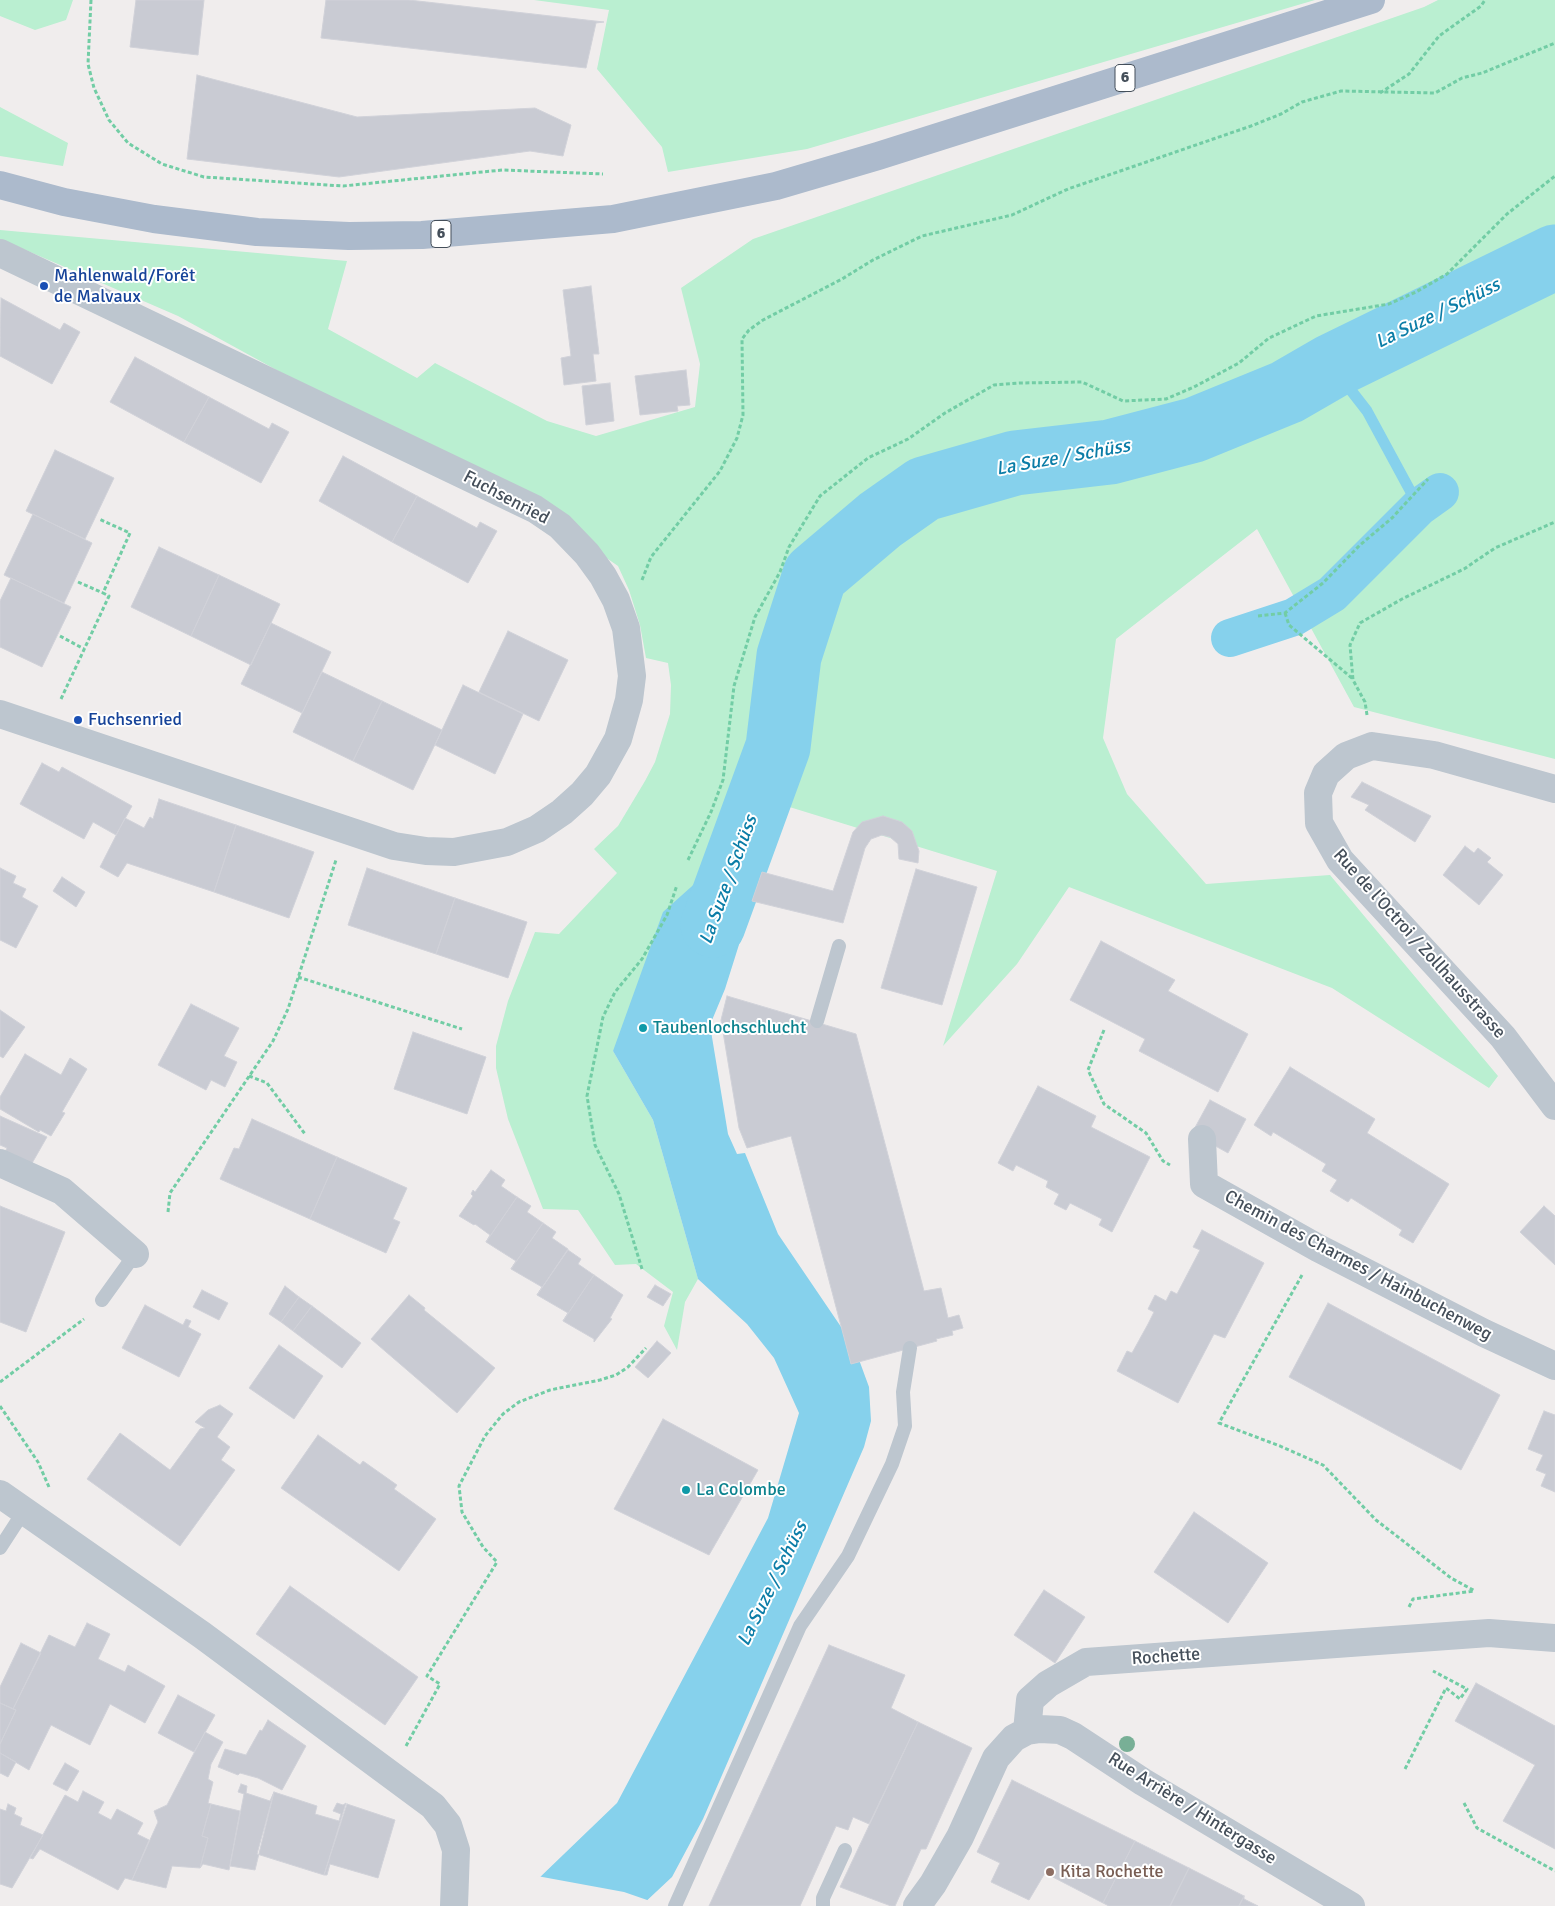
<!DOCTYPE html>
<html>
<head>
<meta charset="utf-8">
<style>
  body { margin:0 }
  canvas { display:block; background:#f0eded }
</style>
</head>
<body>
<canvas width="1555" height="1906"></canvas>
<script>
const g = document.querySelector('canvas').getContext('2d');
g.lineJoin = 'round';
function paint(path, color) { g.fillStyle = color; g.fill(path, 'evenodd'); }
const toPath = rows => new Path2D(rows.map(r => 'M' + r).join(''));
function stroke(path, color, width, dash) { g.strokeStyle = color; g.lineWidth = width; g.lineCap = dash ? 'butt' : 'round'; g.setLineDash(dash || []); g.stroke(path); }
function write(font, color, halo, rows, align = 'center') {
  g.font = font + ' Signika,sans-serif'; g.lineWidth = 4; g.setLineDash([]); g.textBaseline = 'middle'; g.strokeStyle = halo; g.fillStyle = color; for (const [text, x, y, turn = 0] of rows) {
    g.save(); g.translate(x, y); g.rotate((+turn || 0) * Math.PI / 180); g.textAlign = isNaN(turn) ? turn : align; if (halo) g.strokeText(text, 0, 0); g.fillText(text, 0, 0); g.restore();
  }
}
const green = toPath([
  [0,0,73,0,66,20,35,30,0,16],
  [534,0,1315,0,807,149,668,172,662,147,597,69,609,10],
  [1438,0,1555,0,1555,759,1354,707,1257,529,1116,639,1103,738,1127,794,1206,884,1330,875,1498,1076,1489,1088,1332,988,1069,887,1017,964,943,1046,997,871,783,805,613,1051,653,1120,698,1279,685,1302,677,1350,664,1326,673,1292,636,1264,615,1265,578,1210,543,1209,508,1119,496,1068,496,1046,508,1001,535,932,559,934,617,873,594,849,618,826,645,781,655,762,670,714,671,685,668,663,646,658,640,625,629,590,618,566,556,523,178,316,0,239,0,230,347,261,328,329,417,378,435,363,547,421,596,436,695,407,700,364,681,288,753,239,1424,7],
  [0,107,68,143,63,166,0,156]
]);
const water = toPath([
  [783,805,725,989,710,1025,728,1134,737,1154,745,1153,778,1234,854,1346,869,1387,871,1421,864,1447,703,1819,672,1877,641,1906,510,1906,617,1803,768,1518,799,1413,774,1358,747,1324,698,1279,653,1120,613,1051,663,912]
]);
const pier = toPath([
  [537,1876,624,1892,650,1901,645,1906,507,1906]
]);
const stream = toPath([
  [1332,366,1367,411,1419,507]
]);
const canal = toPath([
  [1230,638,1294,617,1332,594,1419,507,1440,492]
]);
const river = toPath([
  [713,925,778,747,789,656,815,575,880,520,924,489,1015,463,1110,452,1194,430,1287,392,1332,366,1555,257]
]);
const building = toPath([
  [136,0,204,0,198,55,130,47,136,0],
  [326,0,409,0,604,22,596,23,586,68,321,38,326,0],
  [197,75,357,117,535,108,571,125,563,156,530,151,339,177,187,159,197,75],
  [591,286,599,354,593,354,596,381,564,385,561,358,571,356,563,290,591,286],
  [1,298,60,330,64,323,80,332,52,384,0,356,1,298],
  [135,357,209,397,184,442,110,402,135,357],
  [686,370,690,405,677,406,678,411,640,415,635,376,686,370],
  [610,383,614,421,586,425,582,386,610,383],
  [209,397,269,429,272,423,289,432,261,483,184,442,209,397],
  [55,450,114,478,85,539,26,511,55,450],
  [343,456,417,496,392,542,319,501,343,456],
  [417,496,477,528,480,522,497,531,468,583,392,542,417,496],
  [33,514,92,543,64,603,4,575,33,514],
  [159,547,219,575,191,636,131,607,159,547],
  [219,575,280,604,251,665,191,636,219,575],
  [11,578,71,607,42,667,0,647,0,601,11,578],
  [271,623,331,652,302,713,241,684,271,623],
  [508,631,568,660,539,721,479,692,508,631],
  [322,672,382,701,353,761,293,732,322,672],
  [463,685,523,714,495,774,435,745,463,685],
  [382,701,442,730,413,790,353,761,382,701],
  [42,763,59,772,62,767,132,806,116,835,93,822,84,839,20,804,42,763],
  [1362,782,1431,816,1415,842,1365,810,1369,805,1351,797,1362,782],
  [159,799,236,825,214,892,127,863,118,877,100,867,125,818,144,828,150,817,153,819,159,799],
  [883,816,902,822,912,831,919,851,918,863,899,859,898,844,890,837,882,835,871,839,865,848,843,923,752,901,762,872,833,891,853,832,862,822,883,816],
  [236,825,314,852,289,918,214,892,236,825],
  [1465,846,1474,853,1478,848,1491,858,1487,862,1503,875,1479,905,1443,875,1465,846],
  [0,868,16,876,13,883,26,889,22,897,38,906,16,948,0,940,0,868],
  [367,868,455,898,436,954,348,925,367,868],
  [916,869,977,887,942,1005,881,988,916,869],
  [62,877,85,892,76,907,53,891,62,877],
  [455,898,527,922,508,978,436,954,455,898],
  [1101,941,1175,980,1168,991,1248,1034,1218,1092,1139,1051,1145,1039,1070,1000,1101,941],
  [727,996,856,1034,924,1291,941,1288,948,1318,959,1315,963,1328,952,1331,953,1335,936,1339,937,1341,851,1364,791,1136,747,1148,739,1128,721,1020,727,996],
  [191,1004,239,1028,224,1056,237,1062,225,1087,211,1080,206,1090,158,1065,191,1004],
  [0,1010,25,1027,3,1058,0,1056,0,1010],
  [413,1032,486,1057,467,1114,394,1089,413,1032],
  [25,1054,61,1075,70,1058,87,1069,62,1112,65,1113,51,1136,40,1130,39,1132,0,1109,0,1097,25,1054],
  [1290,1067,1375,1119,1367,1133,1449,1184,1413,1243,1399,1235,1402,1230,1351,1198,1348,1202,1330,1191,1337,1180,1322,1171,1326,1164,1273,1132,1271,1136,1254,1125,1290,1067],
  [1038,1086,1096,1116,1091,1127,1150,1157,1112,1232,1099,1225,1102,1219,1070,1203,1066,1210,1054,1204,1059,1194,1046,1187,1048,1181,1016,1165,1013,1171,998,1163,1038,1086],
  [1210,1100,1246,1119,1228,1153,1192,1133,1210,1100],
  [0,1116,47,1137,31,1165,4,1154,7,1148,0,1145,0,1116],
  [252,1119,337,1157,310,1219,220,1179,234,1148,239,1149,252,1119],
  [337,1157,407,1188,393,1219,400,1222,386,1253,310,1219,337,1157],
  [491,1170,505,1180,501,1186,517,1197,486,1242,490,1235,475,1224,474,1225,459,1216,473,1196,471,1194,473,1190,475,1192,491,1170],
  [517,1197,531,1206,527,1212,543,1223,511,1269,516,1261,486,1242,517,1197],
  [0,1206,65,1232,26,1332,0,1322,0,1206],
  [1544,1206,1555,1216,1555,1265,1520,1232,1544,1206],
  [543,1223,556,1232,552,1238,568,1249,537,1295,542,1287,511,1269,543,1223],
  [1202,1230,1264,1263,1225,1338,1214,1334,1178,1403,1117,1371,1127,1351,1132,1353,1148,1324,1154,1312,1148,1309,1155,1295,1166,1301,1171,1291,1177,1294,1200,1250,1193,1247,1202,1230],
  [568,1250,581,1259,578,1264,594,1275,563,1321,568,1313,537,1295,568,1250],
  [594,1275,623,1295,610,1318,612,1319,594,1342,594,1339,563,1321,594,1275],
  [655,1285,671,1294,663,1306,647,1297,655,1285],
  [285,1286,299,1297,281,1322,269,1314,285,1286],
  [202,1290,228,1303,219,1320,193,1307,202,1290],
  [409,1295,425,1308,424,1310,495,1368,457,1413,371,1339,409,1295],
  [299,1297,312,1306,293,1331,281,1322,299,1297],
  [1328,1303,1500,1395,1461,1470,1289,1377,1328,1303],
  [145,1305,183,1325,186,1319,191,1321,188,1327,201,1334,179,1377,122,1348,145,1305],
  [312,1306,361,1343,342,1368,293,1331,312,1306],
  [657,1341,671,1353,648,1378,635,1367,657,1341],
  [279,1345,323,1376,294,1419,249,1388,279,1345],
  [220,1405,233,1414,217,1437,230,1447,221,1460,235,1470,180,1546,87,1479,120,1433,170,1470,200,1429,205,1428,195,1422,208,1410,220,1405],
  [1544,1411,1555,1415,1555,1492,1541,1486,1546,1474,1536,1470,1543,1455,1528,1449,1544,1411],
  [663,1419,758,1470,709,1555,614,1509,663,1419],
  [318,1435,360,1465,363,1461,397,1485,394,1489,436,1519,399,1571,281,1488,318,1435],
  [1194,1512,1268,1563,1228,1623,1154,1572,1194,1512],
  [290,1586,418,1677,385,1725,256,1634,290,1586],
  [1044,1590,1085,1617,1055,1663,1014,1635,1044,1590],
  [87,1623,110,1634,98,1659,125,1672,128,1665,165,1686,145,1723,110,1704,90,1745,51,1725,29,1770,0,1753,0,1744,16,1710,13,1709,49,1635,75,1647,87,1623],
  [21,1643,41,1653,13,1709,0,1703,0,1687,21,1643],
  [829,1645,905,1675,891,1708,918,1722,869,1824,853,1817,848,1830,836,1826,800,1906,709,1906,829,1645],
  [1476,1683,1555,1726,1555,1849,1503,1821,1535,1765,1455,1721,1476,1683],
  [178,1695,215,1715,194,1752,158,1733,178,1695],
  [0,1703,16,1710,0,1744,0,1703],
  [268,1720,306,1746,282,1790,258,1778,240,1773,238,1775,218,1767,225,1749,246,1755,260,1730,262,1731,268,1720],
  [918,1722,972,1748,926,1849,921,1849,895,1906,891,1906,840,1887,918,1722],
  [205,1732,223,1742,211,1764,208,1779,213,1782,208,1803,211,1804,202,1836,208,1838,200,1868,172,1866,166,1888,132,1880,158,1822,154,1811,167,1805,205,1732],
  [0,1753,16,1762,8,1777,0,1773,0,1753],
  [65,1763,79,1771,67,1791,53,1784,65,1763],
  [1012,1780,1135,1841,1103,1903,1045,1873,1029,1900,991,1882,1000,1863,977,1852,1012,1780],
  [241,1784,247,1786,246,1793,270,1801,274,1792,255,1870,230,1866,244,1794,238,1792,241,1784],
  [83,1791,104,1802,98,1813,111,1820,117,1809,143,1823,137,1834,149,1840,132,1880,125,1878,118,1890,40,1849,33,1859,30,1858,65,1795,78,1802,83,1791],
  [274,1792,317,1806,315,1814,339,1821,341,1814,333,1811,337,1803,343,1805,346,1803,324,1875,257,1854,274,1792],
  [8,1804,16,1808,14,1814,22,1818,20,1825,43,1835,12,1888,0,1884,0,1809,6,1811,8,1804],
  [211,1804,240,1811,229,1870,203,1864,200,1868,208,1838,202,1836,211,1804],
  [347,1804,395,1820,378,1878,330,1864,327,1875,324,1875,347,1804],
  [1135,1841,1189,1868,1170,1906,1109,1906,1103,1903,1135,1841],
  [1189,1868,1244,1896,1239,1906,1170,1906,1189,1868],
  [1244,1896,1244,1899,1258,1906,1239,1906,1244,1896]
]);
const path = toPath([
  [91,0,88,64,94,88,109,120,128,143,162,164,204,177,343,186,502,170,603,174],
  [1380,93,1409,74,1439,36,1481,6,1485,0],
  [642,580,651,557,720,471,737,438,743,415,742,339,749,330,763,320,842,279,873,260,922,236,1012,215,1068,189,1251,126,1281,114,1302,102,1341,91,1435,93,1462,78,1482,73,1555,43],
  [78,582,103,593],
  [1285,613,1289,625,1353,679],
  [1258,616,1285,613,1323,583,1360,545,1392,518,1428,479],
  [60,636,84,649],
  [61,699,109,596,103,593,130,533,99,519],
  [1367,715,1365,702,1353,680,1350,645,1360,623,1402,599,1464,569,1495,548,1555,522],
  [688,860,711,812,723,780,734,686,755,617,780,572,789,547,820,496,868,458,908,439,945,413,994,385,1020,383,1082,382,1123,401,1166,399,1194,387,1239,363,1269,338,1316,316,1389,304,1416,292,1447,274,1507,214,1555,176],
  [298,977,462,1029],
  [1104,1030,1088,1070,1104,1104,1146,1133,1163,1161,1170,1165],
  [249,1076,267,1083,305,1134],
  [168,1212,170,1193,273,1041,288,1009,336,860],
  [642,1269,619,1194,595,1145,587,1096,603,1017,615,992,642,959,667,915,677,885],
  [1302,1275,1219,1423,1280,1446,1323,1465,1376,1520,1451,1578,1475,1591],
  [0,1382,84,1319],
  [0,1406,38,1462,49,1487],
  [1409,1607,1413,1599,1474,1591],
  [406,1746,440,1684,427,1676,497,1562,483,1547,462,1512,459,1486,485,1436,503,1414,519,1402,550,1390,600,1380,616,1375,628,1367,646,1348],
  [1405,1769,1446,1688,1460,1699,1467,1689,1433,1671],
  [1464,1803,1477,1828,1555,1871]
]);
const service = toPath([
  [817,1021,839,946],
  [102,1300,135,1254],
  [0,1548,24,1511],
  [675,1906,800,1626,848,1556,892,1464,905,1426,903,1392,910,1348],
  [823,1906,823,1898,845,1850]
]);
const minor = toPath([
  [0,253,535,509,560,526,587,554,603,576,616,600,626,628,632,676,629,700,618,739,598,775,582,794,562,812,537,829,507,842,454,852,426,851,394,846,0,714],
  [1555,789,1434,755,1372,746,1346,756,1326,774,1318,793,1319,823,1340,860,1503,1037,1555,1106],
  [1202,1139,1204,1184,1318,1248,1484,1333,1555,1366],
  [0,1163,62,1191,135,1254],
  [1027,1731,1030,1700,1048,1684,1086,1662,1489,1633,1555,1638],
  [917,1906,933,1884,960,1837,996,1758,1014,1738,1027,1731,1040,1729,1060,1730,1073,1736,1143,1782,1351,1906]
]);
const tertiary = toPath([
  [0,1494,202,1635,433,1806,448,1825,456,1850,454,1906]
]);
const primary = toPath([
  [0,185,64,202,154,219,257,232,349,236,422,235,613,219,776,186,878,156,1371,0]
]);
const trees = [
  [1127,1744]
];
const markers = [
  [44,286,5,"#1a4fb4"],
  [78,720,5,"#1a4fb4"],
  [643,1028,5,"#0f9aa8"],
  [686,1490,5,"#0f9aa8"],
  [1050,1872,5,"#8d6e63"]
];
const shields = [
  [1125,78,20],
  [441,234,20]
];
const shieldNames = [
  ["6",1125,78],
  ["6",441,234]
];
const transitNames = [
  ["Mahlenwald/Forêt",54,276],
  ["de Malvaux",54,297],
  ["Fuchsenried",88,720]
];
const streetNames = [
  ["Fuchsenried",506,498,28],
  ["Rue de l'Octroi / Zollhausstrasse",1419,944,48],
  ["Chemin des Charmes / Hainbuchenweg",1358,1266,28],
  ["Rochette",1166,1657,-4],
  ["Rue Arrière / Hintergasse",1192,1809,32]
];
const cultureNames = [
  ["Taubenlochschlucht",653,1028],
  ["La Colombe",696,1490]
];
const educationNames = [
  ["Kita Rochette",1060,1872]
];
const waterNames = [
  ["La Suze / Schüss",1438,314,-26],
  ["La Suze / Schüss",1063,458,-10],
  ["La Suze / Schüss",729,880,-70],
  ["La Suze / Schüss",773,1584,-64]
];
paint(green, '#baefd1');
paint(water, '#86d1ec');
paint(pier, '#f0eded');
stroke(stream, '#86d1ec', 11);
stroke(canal, '#86d1ec', 38);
stroke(river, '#86d1ec', 65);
paint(building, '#c9cbd3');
stroke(building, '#d1d2d9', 1);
stroke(path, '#72cda5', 3, [4, 2.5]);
stroke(service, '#bdc6cf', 14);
stroke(minor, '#bdc6cf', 28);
stroke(tertiary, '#bdc6cf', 28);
stroke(primary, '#acbacc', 28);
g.fillStyle = '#78af96';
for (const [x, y] of trees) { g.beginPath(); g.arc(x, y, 8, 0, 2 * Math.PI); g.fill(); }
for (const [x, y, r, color] of markers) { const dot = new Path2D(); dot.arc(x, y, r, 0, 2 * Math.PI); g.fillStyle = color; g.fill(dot); stroke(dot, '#fff', 2); }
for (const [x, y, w] of shields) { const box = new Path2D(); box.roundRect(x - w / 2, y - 13.5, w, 27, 4); g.fillStyle = '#fff'; g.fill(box); stroke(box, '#454f5a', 1); }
write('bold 16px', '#454f5a', null, shieldNames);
write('18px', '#164399', '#fff', transitNames, 'left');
write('18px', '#454f5a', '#fff', streetNames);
write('18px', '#0d838f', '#fff', cultureNames, 'left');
write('18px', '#785e54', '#fff', educationNames, 'left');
write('italic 19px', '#0b7da7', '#fff', waterNames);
</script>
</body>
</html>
